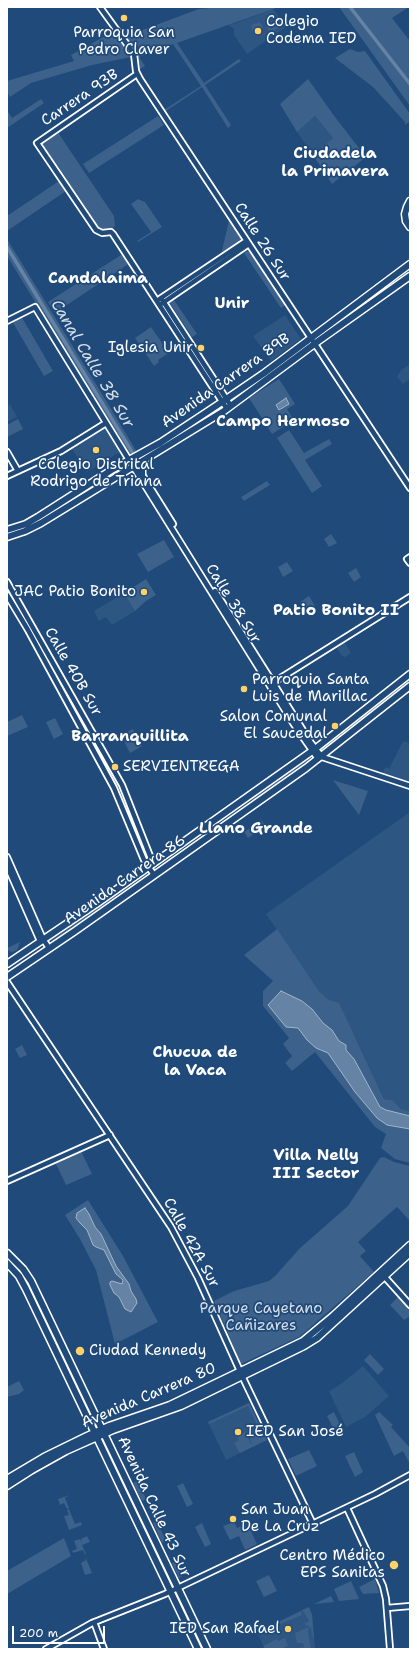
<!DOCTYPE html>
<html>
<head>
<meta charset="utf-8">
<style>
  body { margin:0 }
  #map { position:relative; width:417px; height:1656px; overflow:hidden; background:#1f4a7a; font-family:"Shantell Sans",sans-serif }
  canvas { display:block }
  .frame { position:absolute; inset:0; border:8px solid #fff; pointer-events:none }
  .scale { position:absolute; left:12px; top:1626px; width:93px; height:18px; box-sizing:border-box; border:2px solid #fff; border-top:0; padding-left:5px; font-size:12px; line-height:14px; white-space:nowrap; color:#fff; -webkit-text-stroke:3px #1f4a7a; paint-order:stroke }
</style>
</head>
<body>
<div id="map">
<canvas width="417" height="1656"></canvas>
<div class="frame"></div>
<div class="scale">200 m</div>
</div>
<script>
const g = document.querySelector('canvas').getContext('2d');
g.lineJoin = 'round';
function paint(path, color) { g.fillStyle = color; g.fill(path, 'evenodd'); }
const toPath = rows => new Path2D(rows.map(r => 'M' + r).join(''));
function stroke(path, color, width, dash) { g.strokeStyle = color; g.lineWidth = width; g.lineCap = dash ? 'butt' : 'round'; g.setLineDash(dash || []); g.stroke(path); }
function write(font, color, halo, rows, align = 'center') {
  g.font = font + ' "Shantell Sans",sans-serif'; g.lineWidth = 3.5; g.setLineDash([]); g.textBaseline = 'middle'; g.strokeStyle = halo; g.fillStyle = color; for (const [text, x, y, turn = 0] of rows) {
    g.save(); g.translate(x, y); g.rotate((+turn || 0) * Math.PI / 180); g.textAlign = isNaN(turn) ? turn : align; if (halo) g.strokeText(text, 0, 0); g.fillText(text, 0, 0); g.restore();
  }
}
const built = toPath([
  [273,9,286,27,247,54,234,35,234,29,228,25,236,23],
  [315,116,333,138,313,155,297,132],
  [285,315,301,339,271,361,253,336],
  [410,364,410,379,403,384,397,377,401,370],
  [10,404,17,417,7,422,7,406],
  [106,428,120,452,87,472,72,449],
  [124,593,135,611,112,625,106,617,99,621,94,611],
  [344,642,351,653,345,657,342,656,336,647],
  [403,741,410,743,410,782,388,774,387,776,383,775,384,769,387,767,389,769],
  [410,812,410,1111,401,1109,392,1100,384,1099,356,1039,329,1000,319,991,266,914],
  [363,1366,389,1396,365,1417,346,1427,329,1391,341,1384],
  [249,1403,267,1440,226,1460,208,1422],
  [309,1607,312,1615,315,1649,265,1649,257,1632]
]);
const green = toPath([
  [222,7,279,7,177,43,204,83,239,59,241,61,205,85,231,125,228,128,202,87,166,111,164,110,201,86,173,44,139,57,145,66,139,70,137,54,126,36,199,9],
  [339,7,409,7,392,18,410,41,410,106],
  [278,19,282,25,270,33,266,26],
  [260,22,263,28,253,32,251,25],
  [114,31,127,48,131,57,92,65,31,83,10,97,7,92,7,81,74,61,71,55],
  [350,49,358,52,365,51,410,114,410,121,405,125,405,122,373,87,335,58],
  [308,79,335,117,366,157,332,184,313,155,333,138,315,116,297,132,280,104],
  [41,99,44,103,7,128,7,110,12,118],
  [158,116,164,125,89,173,83,164],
  [57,131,114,216,115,226,109,231,98,230,39,143],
  [59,181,66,191,7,231,7,216],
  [138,199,145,202,162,227,138,242,137,241,151,232,131,204],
  [229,220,243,241,221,255],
  [7,239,99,389,137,452,130,457,56,336,7,256],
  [249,250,285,305,281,308,244,253],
  [124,253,130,263,55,313,48,302],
  [174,300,197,334,192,337,170,303],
  [21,316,53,371,44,376,12,321],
  [151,327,169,353,158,360,159,362,154,366,135,338],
  [279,379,295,404,287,409,294,420,272,434,249,398],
  [18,419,23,429,7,437,7,425],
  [289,430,304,453,329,439,332,444,305,460,322,486,312,493,277,438],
  [267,481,270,485,244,501,241,497],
  [331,534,337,543,329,547,324,539],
  [164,540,174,557,148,572,137,554],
  [287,562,293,571,283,577,278,567],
  [356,568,361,577,354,582,348,573],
  [146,579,156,595,146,601,135,611,124,593],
  [309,596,315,606,306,612,300,602],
  [402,686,403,686,321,751,320,750],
  [22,715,28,727,7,736,7,722],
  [55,718,63,734,54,739,46,722],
  [133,729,142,746,130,753,121,735],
  [309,758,310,759,253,801,251,799],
  [333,780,368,791,359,815],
  [261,820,266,826,248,838,244,832],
  [147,873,147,874,53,941,52,940],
  [277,929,319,991,329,1000,339,1003,384,1099,392,1100,401,1109,410,1111,410,1163,395,1159,381,1148,386,1134,375,1127,315,1052,292,1071,285,1063,292,1056,283,1044,289,1038,263,1006,263,991,273,981,244,955],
  [20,942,17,950,12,952,7,950,7,948],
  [22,1045,27,1055,20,1058,15,1049],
  [81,1151,92,1174,66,1185,55,1162],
  [384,1157,394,1162,410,1166,410,1221,397,1207,391,1212,358,1242,366,1251,360,1256,374,1272,299,1337,241,1364,214,1301,234,1291,269,1281,276,1275,300,1248,348,1206,380,1158],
  [88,1200,123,1256,158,1322,115,1344,96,1270,80,1239,65,1215],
  [398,1297,410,1310,410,1316,404,1320,390,1305],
  [370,1354,384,1369,378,1375,364,1360],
  [19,1381,24,1390,19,1394,7,1397,7,1387],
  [249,1403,267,1440,240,1453,234,1443,239,1440,237,1436,245,1432,251,1444,252,1444,247,1432,253,1429,253,1427,257,1425,248,1406,209,1424,208,1422],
  [334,1412,343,1431,336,1434,327,1416],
  [379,1412,393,1425,391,1427,410,1448,410,1464,403,1451,394,1456,375,1415],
  [309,1450,317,1466,296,1476,288,1459],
  [354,1452,363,1472,355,1477,345,1456],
  [138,1481,146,1499,142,1501,133,1483],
  [183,1483,193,1504,187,1507,177,1486],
  [70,1495,65,1498,69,1508,67,1509,64,1503,60,1505,58,1499],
  [69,1509,75,1524,81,1522,82,1525,69,1530,64,1516,69,1515,67,1510],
  [157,1521,166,1541,162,1543,153,1523],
  [234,1522,237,1528,245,1524,247,1528,249,1527,257,1544,245,1550,239,1536,230,1540,223,1526],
  [202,1523,211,1544,205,1547,195,1527],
  [87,1536,90,1542,82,1545,86,1554,85,1555,83,1550,73,1553,72,1551,77,1549,74,1541,80,1539,82,1543,81,1539],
  [64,1538,71,1556,7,1594,7,1571],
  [85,1556,92,1573,85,1575,81,1563,86,1560],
  [176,1561,182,1576,179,1578,172,1563],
  [269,1575,277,1591,264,1597,256,1581],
  [375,1579,379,1593,363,1594,359,1587],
  [351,1581,359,1599,339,1601,334,1589],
  [331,1596,334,1602,314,1604],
  [309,1607,312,1615,314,1638,313,1638,311,1627,308,1628,308,1633,311,1649,299,1649,299,1648,304,1647,303,1643,297,1643,295,1633,309,1627,308,1625,306,1626,304,1622,307,1623,309,1620,302,1610],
  [301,1611,302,1616,302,1615,271,1628,270,1626],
  [285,1638,288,1646,280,1649,265,1649,263,1646,277,1639,278,1641]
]);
const water = toPath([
  [286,398,289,404,279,410,276,405,286,398],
  [281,991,302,1001,312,1009,323,1023,332,1030,339,1041,346,1045,346,1050,354,1059,380,1107,386,1110,410,1116,410,1129,387,1125,377,1118,355,1092,328,1053,316,1048,307,1040,298,1028,286,1027,268,1005,281,991],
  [85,1208,89,1214,95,1227,101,1234,116,1266,129,1284,131,1291,136,1299,137,1303,131,1312,125,1309,119,1297,114,1293,110,1285,110,1282,112,1281,122,1284,123,1280,116,1274,104,1250,96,1247,93,1245,87,1230,80,1223,76,1218,77,1213,85,1208]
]);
const canal = toPath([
  [350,7,410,84],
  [7,247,132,452]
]);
const minor = toPath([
  [100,7,134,54,136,71,140,79,410,488],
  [137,74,37,143,96,230,102,233,111,232,113,234,227,409],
  [161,298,231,406],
  [158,300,246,241],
  [161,304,249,244],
  [7,321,35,307,129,460,293,723,318,759],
  [7,452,18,471],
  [133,463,136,465,173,524],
  [7,476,61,451,106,423],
  [410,557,407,559,410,563],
  [7,582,122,785,150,856,156,861],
  [215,591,311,743,322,757,410,786],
  [7,595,28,630,114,788,144,860,154,875],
  [271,684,410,597],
  [7,857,43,939,49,948],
  [7,866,40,941],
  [7,982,171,1227,198,1278,244,1380,313,1524],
  [7,1181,110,1135],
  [383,1275,410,1305],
  [347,1508,383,1586,386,1599,390,1649],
  [387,1608,410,1606],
  [94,1622,104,1649],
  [46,1649,92,1623,165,1594,375,1494,410,1475]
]);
const major = toPath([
  [410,201,407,207,405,214,406,221,410,227],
  [142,475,142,466,145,460],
  [7,530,26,524,38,517,113,469,160,443,219,404,263,374,410,264],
  [7,537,25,531,41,523,224,411,317,342,410,276],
  [7,964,96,904,315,749,410,674],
  [7,977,75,931,306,768,410,686],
  [7,1253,23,1269,31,1281,207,1649],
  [7,1263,19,1276,26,1289,198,1649],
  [7,1479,44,1457,87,1436,109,1426,170,1405,303,1341,333,1316,410,1245],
  [7,1486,32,1470,66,1451,113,1430,181,1406,304,1346,317,1338,410,1253]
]);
const markers = [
  [124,18,4,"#ffd166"],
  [258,31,4,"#ffd166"],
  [201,348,4,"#ffd166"],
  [96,450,4,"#ffd166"],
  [144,592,4,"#ffd166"],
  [244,689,4,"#ffd166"],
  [335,726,4,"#ffd166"],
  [115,767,4,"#ffd166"],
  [80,1351,5,"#ffd166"],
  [238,1432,4,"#ffd166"],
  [233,1519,4,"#ffd166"],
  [394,1565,5,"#ffd166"],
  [288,1629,4,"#ffd166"]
];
const poiNames = [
  ["Colegio",266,22],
  ["Codema IED",266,39],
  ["Parroquia San",124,33,"center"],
  ["Pedro Claver",124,50,"center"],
  ["Iglesia Unir",193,348,"right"],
  ["Colegio Distrital",96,465,"center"],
  ["Rodrigo de Triana",96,482,"center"],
  ["JAC Patio Bonito",136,592,"right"],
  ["Parroquia Santa",252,680],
  ["Luis de Marillac",252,697],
  ["Salon Comunal",327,717,"right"],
  ["El Saucedal",327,734,"right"],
  ["SERVIENTREGA",123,767],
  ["Ciudad Kennedy",89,1351],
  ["IED San José",246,1432],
  ["San Juan",241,1510],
  ["De La Cruz",241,1527],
  ["Centro Médico",385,1556,"right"],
  ["EPS Sanitas",385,1573,"right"],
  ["IED San Rafael",280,1629,"right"]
];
const streetNames = [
  ["Carrera 93B",80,98,-34],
  ["Calle 26 Sur",262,242,57],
  ["Avenida Carrera 89B",226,381,-35],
  ["Calle 38 Sur",233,604,58],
  ["Calle 40B Sur",73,672,60],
  ["Avenida Carrera 86",125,880,-35],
  ["Calle 42A Sur",191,1243,61],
  ["Avenida Carrera 80",149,1396,-23],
  ["Avenida Calle 43 Sur",154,1507,65]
];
const parkNames = [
  ["Parque Cayetano",261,1309],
  ["Cañizares",261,1326]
];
const neighbourhoodNames = [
  ["Ciudadela",335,154],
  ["la Primavera",335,172],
  ["Candalaima",98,279],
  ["Unir",232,304],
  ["Campo Hermoso",283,422],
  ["Patio Bonito II",336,611],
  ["Barranquillita",130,737],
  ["Llano Grande",256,829],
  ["Chucua de",195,1053],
  ["la Vaca",195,1071],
  ["Villa Nelly",316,1156],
  ["III Sector",316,1174]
];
const waterNames = [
  ["Canal Calle 38 Sur",92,364,59]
];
paint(built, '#2e5683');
paint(green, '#3c618b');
paint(water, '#6583a4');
stroke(water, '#a3b5c8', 1);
stroke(canal, '#6583a4', 3.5);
stroke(minor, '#fff', 8);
stroke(major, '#fff', 9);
stroke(minor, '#1f4a7a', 4.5);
stroke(major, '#1f4a7a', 6);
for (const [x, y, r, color] of markers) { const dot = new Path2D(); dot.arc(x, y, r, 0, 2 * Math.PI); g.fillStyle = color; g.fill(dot); stroke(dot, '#1f4a7a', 1.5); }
write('15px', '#fff', '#1f4a7a', poiNames, 'left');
write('15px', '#fff', '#1f4a7a', streetNames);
write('15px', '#d8dfe8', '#1f4a7a', parkNames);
write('bold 16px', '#fff', '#1f4a7a', neighbourhoodNames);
write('italic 16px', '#d8e0e8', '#1f4a7a', waterNames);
</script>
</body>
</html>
